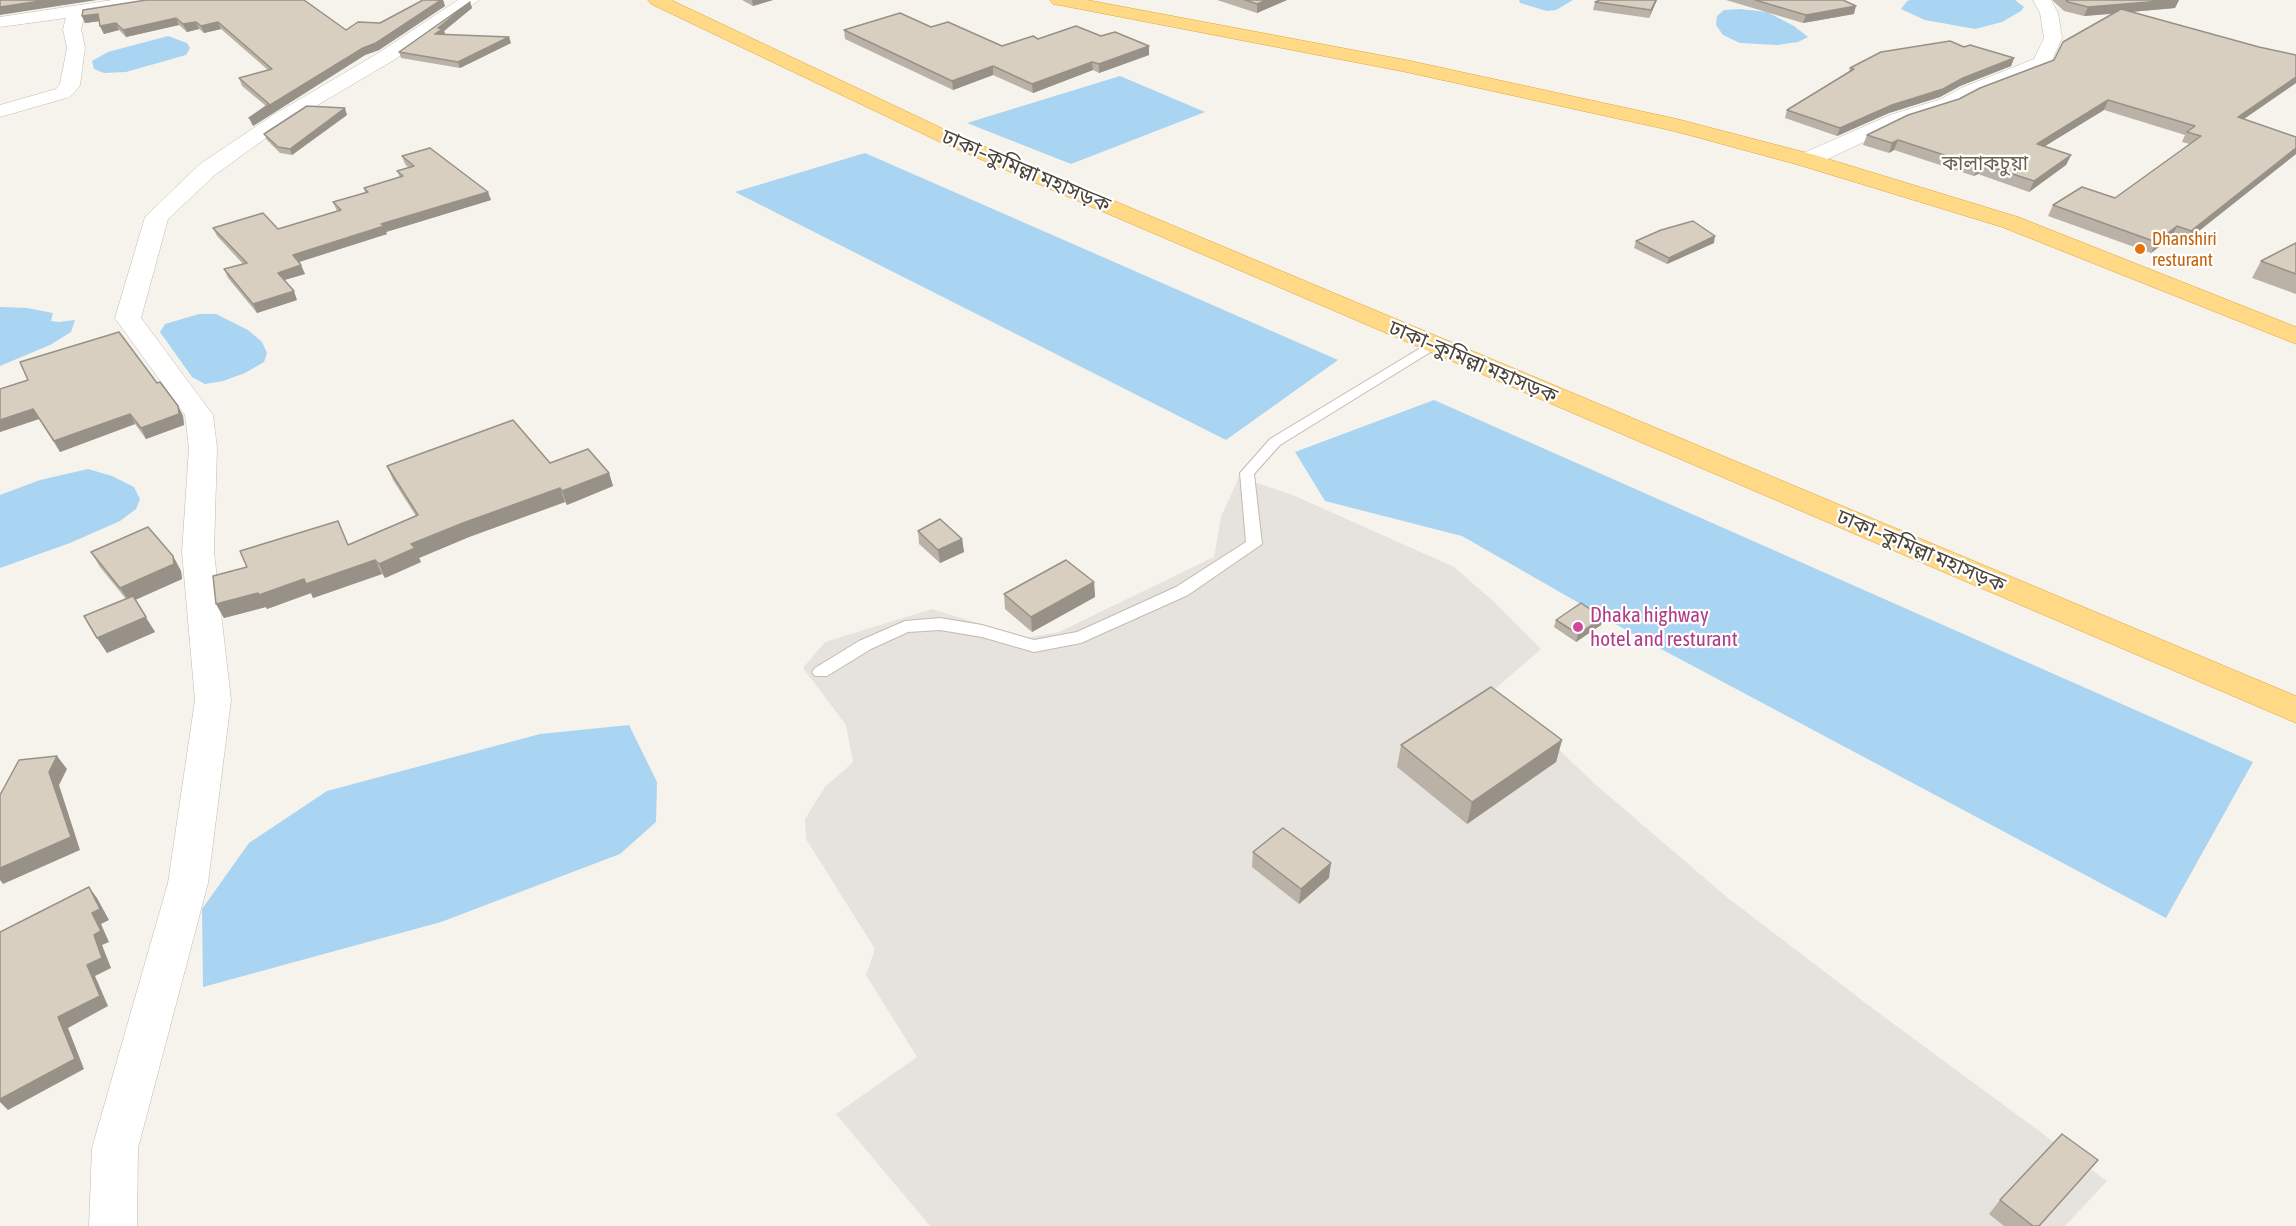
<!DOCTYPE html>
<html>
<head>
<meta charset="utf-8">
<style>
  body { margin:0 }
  canvas { display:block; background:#f6f3ec }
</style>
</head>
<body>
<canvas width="2296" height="1226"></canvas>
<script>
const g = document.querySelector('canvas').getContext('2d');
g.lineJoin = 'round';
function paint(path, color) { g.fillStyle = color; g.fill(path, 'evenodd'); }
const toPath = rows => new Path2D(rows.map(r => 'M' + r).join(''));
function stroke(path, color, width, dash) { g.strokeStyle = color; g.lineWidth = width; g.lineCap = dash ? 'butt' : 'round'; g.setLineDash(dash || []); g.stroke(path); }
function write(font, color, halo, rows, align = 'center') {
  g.font = font + ' "Asap Condensed","Noto Sans Bengali",sans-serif'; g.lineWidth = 4.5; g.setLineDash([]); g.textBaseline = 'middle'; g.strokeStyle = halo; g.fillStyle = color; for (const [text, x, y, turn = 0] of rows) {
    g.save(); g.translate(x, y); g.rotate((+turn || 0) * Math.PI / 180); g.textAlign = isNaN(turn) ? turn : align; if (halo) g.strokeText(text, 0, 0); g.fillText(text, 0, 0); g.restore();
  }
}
const industrial = toPath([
  [1239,477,1295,496,1454,567,1491,599,1541,649,1495,689,1595,784,1728,898,1876,1011,2107,1181,2065,1226,930,1226,836,1114,917,1057,866,975,875,949,806,839,805,819,825,787,853,762,846,725,803,668,825,642,932,609,1026,638,1059,632,1214,557,1221,517]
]);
const water = toPath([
  [1519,0,1573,0,1556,10,1547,11,1520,3],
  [1911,0,2015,0,2024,7,2021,11,2002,22,1975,29,1925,20,1901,9,1907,1],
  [1740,9,1767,12,1794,26,1808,37,1798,42,1777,45,1740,43,1723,35,1716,25,1717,16,1724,10],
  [168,36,187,43,190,48,186,55,126,72,104,73,94,69,92,61,108,52],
  [1120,76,1205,112,1071,164,967,123],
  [865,153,1338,360,1226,440,735,192],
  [0,307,27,308,53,313,51,321,59,322,75,320,71,332,50,345,0,366],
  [199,314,216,314,248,330,262,342,267,353,264,362,245,373,223,381,205,384,192,377,160,332,165,324],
  [1434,400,2253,762,2166,918,1633,634,1462,536,1325,501,1295,452],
  [88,469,112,476,134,487,140,499,136,509,120,521,70,543,0,568,0,495,40,480],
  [629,725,657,782,656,822,620,854,441,922,203,987,202,909,249,843,327,791,540,734]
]);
const service = toPath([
  [1432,341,1439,345,1437,348,1280,445,1254,474,1262,544,1188,595,1081,643,1034,652,982,637,940,630,908,632,871,649,827,676,815,676,812,672,815,668,859,641,905,621,940,618,982,625,1034,640,1077,632,1176,587,1246,542,1240,473,1270,439,1432,341]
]);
const minor = toPath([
  [112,0,157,0,154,4,148,5,85,15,81,29,85,48,80,85,77,89,70,97,0,117,0,105,56,89,60,84,67,48,63,29,66,18,0,27,0,17,112,0],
  [458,0,479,0,394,60,287,123,216,174,168,219,141,318,213,415,217,448,214,552,231,700,208,883,138,1148,137,1226,89,1226,92,1148,168,883,195,700,182,552,189,448,185,415,115,318,145,217,200,164,273,115,380,52,458,0],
  [2033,0,2051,0,2058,13,2062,38,2049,67,1975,96,1955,107,1904,123,1815,165,1807,167,1799,165,1796,160,1799,155,1890,115,1941,99,1961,88,2034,59,2044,38,2040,13,2033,0]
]);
const trunk = toPath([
  [648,0,671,0,952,133,2296,696,2296,723,938,141,651,4,648,0],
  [1050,0,1087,0,1406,60,1677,119,1815,155,2018,217,2296,327,2296,344,2002,227,1799,165,1674,131,1406,72,1059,5,1053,4,1050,0]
]);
const wall = toPath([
  [146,0,346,30,380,23,423,0,443,0,445,6,379,50,365,55,253,126,266,106,242,86,239,78,268,70,221,29,204,33,199,29,187,32,179,25,126,37,119,30,104,34,100,26,99,21,85,23,82,16],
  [742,0,773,0,753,6],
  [1217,0,1287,0,1257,13],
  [1657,0,1649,18,1593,10,1595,2],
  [1726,0,1843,0,1854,14,1803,23],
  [2052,0,2179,0,2175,8,2131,12,2259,47,2296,55,2296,83,2244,119,2296,137,2296,154,2185,242,2172,237,2151,253,2048,216,2053,205,2115,198,2190,144,2182,142,2185,135,2104,110,2045,146,2071,155,2066,165,2029,192,1978,174,1974,176,1894,150,1889,153,1863,145,1867,135,1959,99,2054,60,2112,14,2084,16,2064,11],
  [470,2,472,8,444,31,445,34,511,43,460,68,401,58,399,52],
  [931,27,1002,46,1038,39,1149,55,1099,73,1093,70,1033,93,993,75,953,90,845,39,844,30],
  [1964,47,2014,58,2011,66,1960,86,1940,97,1889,113,1837,136,1785,118,1787,110,1849,72,1850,68],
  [347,115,292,155,280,153,267,140,264,134],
  [402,156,491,200,386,232,387,234,299,262,305,274,284,280,297,300,257,313,228,278,224,269,243,264,217,236,213,228,278,229,337,211,333,202,365,193,364,188,400,177,397,171,409,168,405,164],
  [1636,241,1714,243,1667,264,1634,248],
  [2296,243,2296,294,2252,278,2261,261],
  [157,383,178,406,183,416,184,425,146,439,135,424,60,452,39,419,0,432,0,389],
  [550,463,609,473,613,486,567,505,565,502,469,537,419,558,421,562,385,578,382,574,313,598,311,593,267,609,266,607,224,618,216,604,416,516,393,480,387,466],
  [918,531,962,539,964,552,940,563,919,544],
  [91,552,173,556,181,571,182,579,135,600,155,632,107,653,126,599,100,567],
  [1094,582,1095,597,1032,632,1005,609,1004,594],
  [1603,618,1601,625,1576,642,1554,627,1556,620],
  [1562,740,1556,762,1467,824,1397,767,1401,745],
  [1253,852,1329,878,1299,904,1252,867],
  [2000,1200,2039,1226,2004,1226,1989,1214]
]);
const shadedWall = toPath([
  [47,0,97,0,0,15,0,7],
  [441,0,443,0,445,6,379,50,365,55,253,126,249,118],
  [752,0,773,0,753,6],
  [1267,0,1287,0,1257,13,1257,4],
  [1656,0,1657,0,1649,18,1651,10],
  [2173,0,2179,0,2175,8,2084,16,2088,7],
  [470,2,472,8,444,31,445,34,435,34,438,28],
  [1856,6,1854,14,1803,23,1806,15],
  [98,14,101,21,85,23,82,16],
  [176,18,179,25,126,37,123,30],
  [196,22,199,29,187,32,183,24],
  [218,22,221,29,204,33,201,26],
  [116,23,119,30,104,34,100,26],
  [509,37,511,43,460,68,458,62],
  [1149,46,1149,55,1099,73,1099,64],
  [2014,58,2011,66,1960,86,1940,97,1889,113,1837,136,1840,128,1892,105],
  [1092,62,1093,70,1033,93,1032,84],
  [993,66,993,75,953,90,952,81],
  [2296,77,2296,83,2232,127,2238,117],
  [2108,100,2104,110,2032,154,2037,144],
  [345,108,347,115,292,155,290,149],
  [1898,140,1894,150,1889,153,1892,143],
  [2296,148,2296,154,2185,242,2191,231],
  [2071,155,2066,165,2029,192,2034,181],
  [1982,164,1978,174,1974,176,1978,166],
  [488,192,491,200,386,232,387,234,296,263,293,255,381,224],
  [2177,226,2172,237,2151,253,2156,242],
  [1715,236,1714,243,1667,264,1669,258],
  [301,265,305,274,281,281,278,273],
  [294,291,297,300,257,313,253,304],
  [178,406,183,416,184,425,146,439,141,428],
  [33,409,39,419,0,432,0,420],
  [130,414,135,424,60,452,54,441],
  [609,473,613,486,567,505,562,491],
  [560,488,565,502,469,537,419,558,421,562,385,578,379,564,411,544,463,523],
  [962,539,964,552,940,563,938,550],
  [173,556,181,571,182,579,135,600,155,632,107,653,97,638,130,603,120,588],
  [375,560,382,574,313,598,311,593,267,609,266,607,224,618,216,604,304,579],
  [1094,582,1095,597,1032,632,1031,617],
  [1603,618,1601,625,1576,642,1578,634],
  [1562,740,1556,762,1467,824,1472,802],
  [57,756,67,769,59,785,80,850,3,884,0,880,0,868],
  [1331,863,1329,878,1299,904,1301,889],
  [89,887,97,898,109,920,101,924,109,942,102,945,111,968,95,976,108,1006,68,1028,84,1069,8,1110,0,1102,0,1099,58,1017,87,965,92,913]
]);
const building = toPath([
  [0,0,47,0,0,7,0,0],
  [146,0,304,0,346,30,358,22,380,23,423,0,441,0,376,43,363,48,249,118,269,104,239,78,272,69,218,22,201,26,196,22,183,24,176,18,123,30,116,23,100,26,98,14,82,16,83,10,146,0],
  [1245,0,1267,0,1257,4,1245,0],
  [1600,0,1656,0,1651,10,1595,2,1600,0],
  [1755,0,1843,0,1856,6,1806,15,1755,0],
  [2066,0,2173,0,2088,7,2068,2,2066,0],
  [470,2,438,28,443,29,435,34,509,37,458,62,399,52,470,2],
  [2121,9,2259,47,2296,55,2296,77,2238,117,2296,137,2296,148,2191,231,2177,226,2156,242,2053,205,2082,187,2115,198,2201,136,2187,132,2195,126,2108,100,2037,144,2071,155,2034,181,1982,164,1978,166,1898,140,1892,143,1867,135,1908,115,1959,99,1980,88,2054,60,2063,42,2121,9],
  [900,13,931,27,948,22,1002,46,1033,36,1038,39,1076,26,1101,36,1115,32,1149,46,1099,64,1092,62,1032,84,993,66,952,81,844,30,900,13],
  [1950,41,1964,47,1970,45,2014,58,1963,78,1943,89,1892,105,1840,128,1787,110,1854,69,1850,68,1881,52,1950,41],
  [307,106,345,108,290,149,278,147,264,134,307,106],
  [430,148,488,192,381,224,384,226,293,255,301,265,278,273,294,291,253,304,224,269,247,263,213,228,263,213,278,229,341,210,333,202,368,192,364,188,403,176,397,171,414,166,402,156,430,148],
  [1693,221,1715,236,1669,258,1636,241,1661,230,1693,221],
  [2296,243,2296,274,2261,261,2296,243],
  [119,332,157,383,160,382,178,406,179,414,141,428,130,414,54,441,33,409,0,420,0,389,28,380,20,362,119,332],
  [513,420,550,463,588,449,609,473,562,491,560,488,463,523,411,544,415,548,379,564,375,560,306,584,304,579,259,595,258,593,216,604,213,576,247,567,240,551,338,521,348,545,418,515,387,466,513,420],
  [940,519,962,539,938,550,918,531,940,519],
  [148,527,173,556,174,564,120,588,91,552,148,527],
  [1066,560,1094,582,1031,617,1004,594,1066,560],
  [133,596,146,617,97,638,84,616,133,596],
  [1581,603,1603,618,1578,634,1556,620,1581,603],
  [1491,687,1562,740,1472,802,1401,745,1491,687],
  [57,756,49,772,71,837,0,868,0,795,19,760,57,756],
  [1283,828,1331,863,1301,889,1253,852,1283,828],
  [89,887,100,909,92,913,101,931,94,935,102,958,87,965,100,996,58,1017,75,1059,0,1099,0,932,89,887],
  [2062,1134,2098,1160,2039,1226,2033,1226,2000,1200,2062,1134]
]);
const markers = [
  [2140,249,6,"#e8710a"],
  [1578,627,6,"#d1479c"]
];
const farFoodnames = [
  ["Dhanshiri",2152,239],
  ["resturant",2152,260]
];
const farQuarternames = [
  ["কালাকচুয়া",1985,164]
];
const streetNames = [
  ["ঢাকা–কুমিল্লা মহাসড়ক",1026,171,23],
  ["ঢাকা–কুমিল্লা মহাসড়ক",1473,362,23],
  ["ঢাকা–কুমিল্লা মহাসড়ক",1921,551,23]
];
const hotelNames = [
  ["Dhaka highway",1590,615],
  ["hotel and resturant",1590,639]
];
paint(industrial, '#e6e2dd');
paint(water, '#a9d4f2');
stroke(service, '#c2bbae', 2);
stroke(minor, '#c2bbae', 1);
stroke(trunk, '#e0a43c', 1);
paint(service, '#fff');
paint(minor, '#fff');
paint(trunk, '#ffd985');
paint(wall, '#bab2a6');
paint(shadedWall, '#979187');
paint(building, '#d8cfc1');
stroke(building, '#979187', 1.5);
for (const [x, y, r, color] of markers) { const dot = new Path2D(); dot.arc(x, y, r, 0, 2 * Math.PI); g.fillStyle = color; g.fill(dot); stroke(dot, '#fff', 2); }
write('18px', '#c56008', '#fff', farFoodnames, 'left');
write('20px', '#6e6250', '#fff', farQuarternames);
write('21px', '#4b4439', '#fff', streetNames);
write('21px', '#b23c85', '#fff', hotelNames, 'left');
</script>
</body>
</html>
